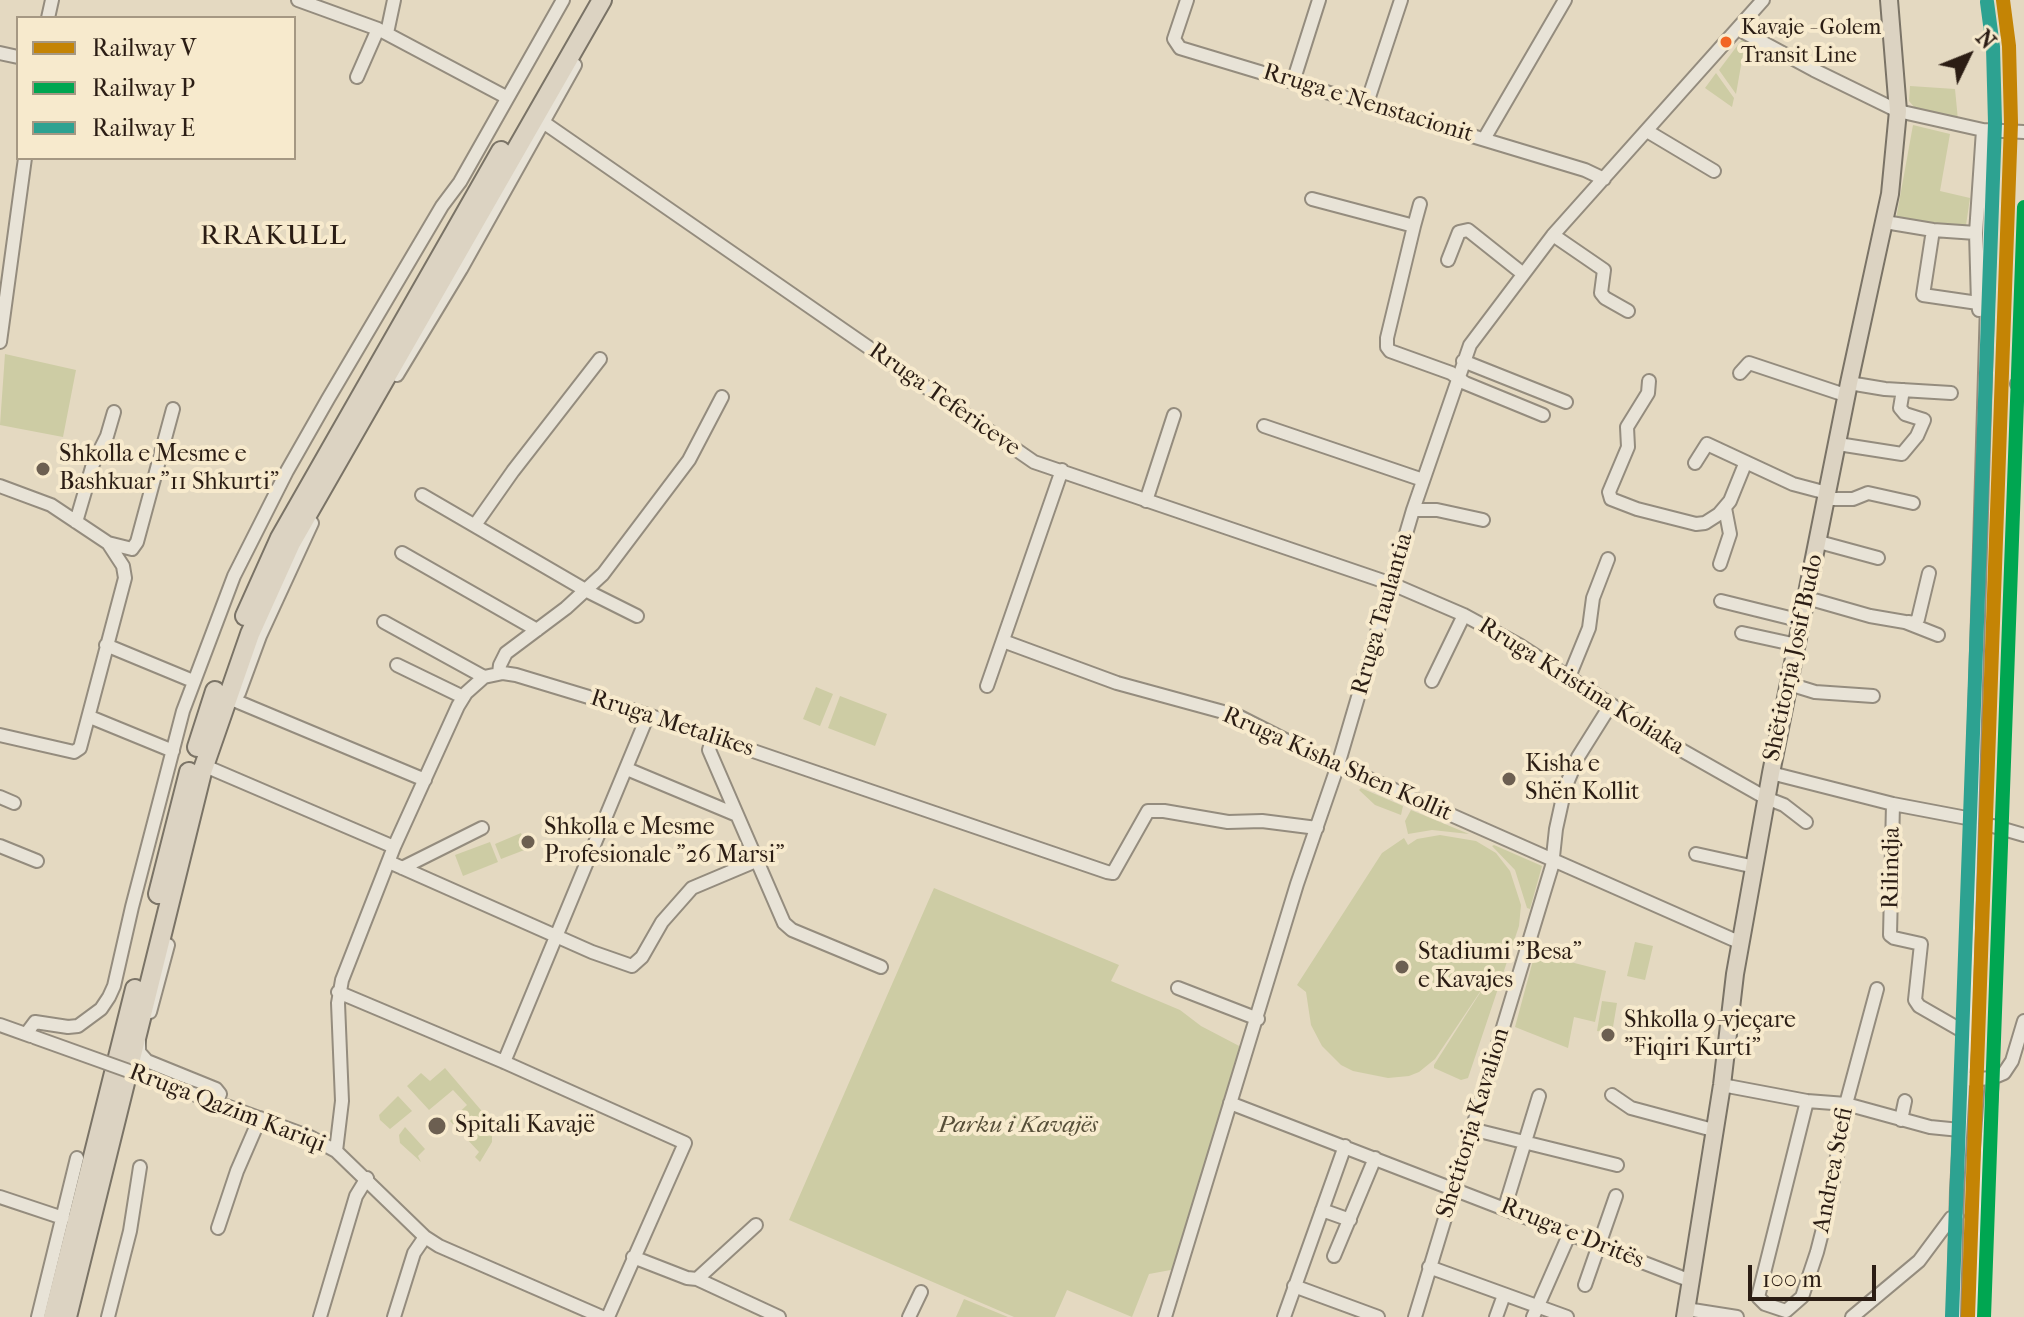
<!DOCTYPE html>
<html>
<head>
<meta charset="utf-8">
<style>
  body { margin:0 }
  #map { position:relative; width:2024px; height:1317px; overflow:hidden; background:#e4d9c1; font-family:"IM FELL French Canon",serif }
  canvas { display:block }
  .legend { position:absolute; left:16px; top:16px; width:280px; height:144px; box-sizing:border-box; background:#f7eacd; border:2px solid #a59883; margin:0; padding:10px 14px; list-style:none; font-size:24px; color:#2b1d14 }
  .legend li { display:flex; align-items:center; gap:16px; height:40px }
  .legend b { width:40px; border:2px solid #a59883 }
  .north { position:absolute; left:1928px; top:16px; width:80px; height:80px; -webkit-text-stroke:6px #f7eacd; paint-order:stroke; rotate:47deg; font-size:22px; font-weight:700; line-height:32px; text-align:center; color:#2b1d14 }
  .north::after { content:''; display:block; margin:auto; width:28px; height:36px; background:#2b1d14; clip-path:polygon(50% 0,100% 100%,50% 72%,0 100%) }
  .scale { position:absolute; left:1748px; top:1265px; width:128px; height:36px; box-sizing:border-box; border:4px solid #2b1d14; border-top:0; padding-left:10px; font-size:24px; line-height:28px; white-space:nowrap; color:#2b1d14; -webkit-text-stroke:6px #f7eacd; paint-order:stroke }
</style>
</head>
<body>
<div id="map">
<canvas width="2024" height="1317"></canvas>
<ul class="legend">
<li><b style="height:10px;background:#c48405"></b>Railway V</li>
<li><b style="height:10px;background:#00a651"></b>Railway P</li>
<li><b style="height:10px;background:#2da291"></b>Railway E</li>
</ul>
<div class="north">N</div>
<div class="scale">100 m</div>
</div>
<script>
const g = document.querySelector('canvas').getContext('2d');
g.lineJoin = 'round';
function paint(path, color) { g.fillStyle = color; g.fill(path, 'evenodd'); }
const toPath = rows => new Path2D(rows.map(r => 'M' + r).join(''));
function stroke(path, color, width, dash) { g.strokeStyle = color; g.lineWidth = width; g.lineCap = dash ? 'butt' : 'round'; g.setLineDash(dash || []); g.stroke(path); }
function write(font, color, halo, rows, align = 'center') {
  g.font = font + ' "IM FELL French Canon",serif'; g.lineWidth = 8; g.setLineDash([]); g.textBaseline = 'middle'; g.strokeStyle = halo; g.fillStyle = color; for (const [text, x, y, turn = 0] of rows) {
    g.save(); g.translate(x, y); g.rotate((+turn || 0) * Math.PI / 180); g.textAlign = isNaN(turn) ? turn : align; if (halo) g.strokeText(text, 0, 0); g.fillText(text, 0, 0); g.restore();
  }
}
const green = toPath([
  [1743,38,1774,53,1773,59,1743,54,1736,94,1719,70],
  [1716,73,1734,98,1732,107,1705,88],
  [1910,86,1955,89,1958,120,1915,108,1909,101],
  [1913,125,1950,134,1940,191,1970,198,1965,232,1896,219],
  [5,354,76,370,63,437,0,425],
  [816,687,833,694,820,726,803,719],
  [840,696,887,714,875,746,828,728],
  [1361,788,1403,806,1401,815,1375,805,1359,790],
  [1411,810,1469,834,1432,830,1408,834,1405,821],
  [521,833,527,849,501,859,495,844],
  [1440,835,1476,841,1496,853,1510,871,1521,905,1519,926,1468,1078,1461,1080,1434,1068,1434,1065,1492,974,1435,1059,1419,1072,1409,1076,1388,1078,1353,1071,1341,1065,1322,1046,1311,1025,1306,992,1297,985,1382,853,1404,838,1408,845,1417,839],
  [490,842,498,862,463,876,455,855],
  [1494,845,1542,866,1530,909,1527,908,1515,870,1492,846],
  [934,888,1119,965,1111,981,1180,1010,1201,1026,1243,1048,1176,1269,1149,1274,1132,1317,1067,1290,1055,1317,1014,1317,789,1220],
  [1635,942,1653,946,1645,980,1627,976],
  [1535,953,1606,971,1595,1022,1574,1017,1568,1048,1515,1027],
  [1602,1001,1617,1003,1612,1033,1597,1031],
  [445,1068,492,1123,492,1142,480,1162,475,1157,479,1152,450,1121,467,1105,453,1090,429,1110,407,1086,421,1073,430,1081],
  [398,1096,412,1111,390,1129,380,1120,379,1115],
  [405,1127,425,1149,418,1156,421,1162,400,1143,399,1135],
  [964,1299,1008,1317,956,1317]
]);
const minor = toPath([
  [298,0,378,29,506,97],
  [1187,0,1174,39,1180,48,1585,170,1604,179],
  [48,18,52,0],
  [1738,29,1814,70,1898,111,1983,130,2024,132],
  [387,33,394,0],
  [0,53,18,57],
  [357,77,378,29],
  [1293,82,1319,0],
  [1367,103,1401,0],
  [543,122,1034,462,1392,584,1464,615,1519,645,1683,751,1766,798,1784,805,1806,822],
  [1647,131,1714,171],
  [1484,139,1565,0],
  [1312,199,1414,226,1387,338,1387,347,1390,351,1451,373,1465,383,1543,415],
  [1885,222,1933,230,1976,233,1978,303],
  [1414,226,1420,204],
  [1933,230,1923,295,1978,303,1979,310],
  [1976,233,1983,130],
  [1553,235,1604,270,1601,293,1605,298,1628,311],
  [2024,240,2024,262],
  [1448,260,1459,232,1468,230,1522,273],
  [0,342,25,158],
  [1463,361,1566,402],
  [1740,373,1749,363,1848,396],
  [397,375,461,269,575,65],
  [1649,381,1648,393,1627,427,1628,447,1609,492,1611,499,1637,509,1696,524,1705,523,1719,514,1730,501,1745,464],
  [1849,383,1885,389,1951,393],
  [2017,384,2024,385],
  [1264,426,1423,480],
  [1838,444,1902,454,1917,436,1924,420,1905,414,1900,408,1903,390],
  [1695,463,1707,444,1793,484,1827,493],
  [0,486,51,505,108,543,132,549,137,542,173,409],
  [422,495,587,591,637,616],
  [1826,499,1853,499,1868,493,1913,503],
  [1146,501,1174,415],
  [1413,510,1437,510,1483,520],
  [76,522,93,464,107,436,114,412],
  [475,525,513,471,600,359],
  [1819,542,1878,558],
  [402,553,537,630],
  [1720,564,1730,534,1725,508],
  [1807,598,1870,616,1905,622,1938,635],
  [1721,601,1802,621],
  [384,622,484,677],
  [1908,622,1915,623,1918,619,1929,573],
  [1742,633,1797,645],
  [1003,641,1117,683,1238,716,1313,754,1741,943],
  [106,645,193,681],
  [397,665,463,697],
  [499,673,500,665,506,653,566,608,603,574,689,460,722,397],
  [1569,677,1589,628,1593,598,1608,559],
  [1432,681,1464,615],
  [1789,684,1815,692,1873,696],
  [987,686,1062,470],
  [239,693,260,636,312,523],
  [236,701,425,780],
  [90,717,173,751],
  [0,735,74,752,80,748,125,578,123,566,108,543],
  [713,736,709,750,784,923,792,930,881,967],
  [212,769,394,847],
  [627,769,737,815],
  [1771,773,1893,804,1972,819],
  [0,797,14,803],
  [1893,804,1890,935,1894,938,1921,944,1915,1000,1919,1006,1966,1033],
  [1993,826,2024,835],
  [0,846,37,861],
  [1696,854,1755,867],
  [389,862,592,952,632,966,642,957,662,922,692,888,756,861],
  [402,868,482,828],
  [1178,988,1258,1019],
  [338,992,504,1062,685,1143,608,1317],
  [150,1012,168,945],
  [0,1025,31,1036],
  [26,1034,35,1022,68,1027,78,1026,101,1009,109,997,114,986,132,907,183,711,234,576,287,471,328,399,442,206,460,182,563,0],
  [139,1041,139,1052,147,1061,216,1089,220,1094,217,1102],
  [504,1062,648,715],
  [1963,1080,1992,1078,2004,1073,2012,1061,2024,1021],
  [1722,1085,1807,1101,1846,1104,1930,1127,1960,1130],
  [1612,1095,1631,1108,1713,1130],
  [210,1100,310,1137,336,1151,425,1237,439,1246,602,1317],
  [1807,1101,1758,1297,1765,1304,1786,1311,1802,1297,1817,1252,1828,1209,1846,1104,1877,989],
  [1230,1103,1691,1281],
  [1901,1120,1905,1101],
  [1471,1129,1617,1165],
  [336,1151,342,1101,338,1003,342,980,394,847,458,706,466,693,484,677,503,673,516,675,648,715,1107,872,1113,873,1148,811,1164,811,1228,822,1262,821,1317,828],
  [0,1197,63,1218],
  [1505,1207,1539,1096],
  [1322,1210,1350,1220],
  [218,1228,237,1171,260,1118],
  [1334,1256,1375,1158],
  [633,1257,687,1278,697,1279,779,1317],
  [1429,1267,1567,1317],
  [697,1279,756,1225],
  [1585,1285,1616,1196],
  [1294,1286,1378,1317],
  [1686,1309,1737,1317],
  [38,1317,77,1158],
  [108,1317,130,1231,140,1167],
  [320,1317,356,1196,367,1178],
  [394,1317,414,1253,425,1237],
  [909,1317,921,1292],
  [1165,1317,1297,884,1338,765,1413,510,1470,345,1553,235,1763,0],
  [1284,1317,1345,1146],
  [1415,1317,1552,866,1556,829,1565,788,1578,757,1610,706],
  [1496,1317,1504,1295],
  [1533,1317,1569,1235],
  [1852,1317,1919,1261,1951,1218,1957,1216],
  [1954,1317,1957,1190,1966,1033,1992,130],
  [1975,1317,1992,1078]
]);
const major = toPath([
  [1685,1317,1722,1085,1735,974,1771,773,1849,383,1890,194,1898,111,1889,0]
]);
const highway = toPath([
  [245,616,280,538,501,151],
  [197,747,215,691],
  [158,894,189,772],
  [53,1317,135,989],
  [67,1317,202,772,250,634,291,543,602,0]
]);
const minorBridge = toPath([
  [34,1037,207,1099]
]);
const rail1 = toPath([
  [1968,1317,2011,123,2009,46,2003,0]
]);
const rail2 = toPath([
  [1984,1317,2024,207]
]);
const rail3 = toPath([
  [1952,1316,1995,123,1993,47,1987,2]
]);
const markers = [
  [1726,42,7,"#f26522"],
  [43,469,8,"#6c5f51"],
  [1509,779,8,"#6c5f51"],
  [528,842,8,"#6c5f51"],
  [1402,967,8,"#6c5f51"],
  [1608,1035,8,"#6c5f51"],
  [437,1126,10,"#6c5f51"]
];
const busNames = [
  ["Kavaje - Golem",1741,29],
  ["Transit Line",1741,57]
];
const streetNames = [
  ["Rruga e Nenstacionit",1368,104,17],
  ["Rruga Tefericeve",944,400,35],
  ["Rruga Taulantia",1383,614,-74],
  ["Shëtitorja Josif Budo",1794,658,-78],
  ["Rruga Kristina Koliaka",1581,687,32],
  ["Rruga Metalikes",672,724,18],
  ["Rruga Kisha Shen Kollit",1337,765,24],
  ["Rilindja",1892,868,-89],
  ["Rruga Qazim Kariqi",227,1109,21],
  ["Shetitorja Kavalion",1474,1123,-73],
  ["Andrea Stefi",1834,1170,-79],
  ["Rruga e Dritës",1572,1234,22]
];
const poiNames = [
  ["Shkolla e Mesme e",59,455],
  ["Bashkuar \"11 Shkurti\"",59,483],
  ["Kisha e",1525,765],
  ["Shën Kollit",1525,793],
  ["Shkolla e Mesme",544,828],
  ["Profesionale \"26 Marsi\"",544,856],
  ["Stadiumi \"Besa\"",1418,953],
  ["e Kavajes",1418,981],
  ["Shkolla 9-vjeçare",1624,1021],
  ["\"Fiqiri Kurti\"",1624,1049],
  ["Spitali Kavajë",455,1126]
];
const parkNames = [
  ["Parku i Kavajës",1018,1126]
];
const quarterNames = [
  ["RRAKULL",274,237]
];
paint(green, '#cdcca4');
stroke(minor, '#948c7e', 16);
stroke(major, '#7a7366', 20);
stroke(highway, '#7a7366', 22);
stroke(minor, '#e8e3d7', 12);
stroke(major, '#dcd3c2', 16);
stroke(highway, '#dcd3c2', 18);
stroke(minorBridge, '#948c7e', 16, []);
stroke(minorBridge, '#e8e3d7', 12);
stroke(rail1, '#c48405', 14);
stroke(rail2, '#00a651', 14);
stroke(rail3, '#2da291', 14);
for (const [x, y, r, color] of markers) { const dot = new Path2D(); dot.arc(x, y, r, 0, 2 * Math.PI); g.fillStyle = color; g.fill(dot); stroke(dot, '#f7eacd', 3); }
write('22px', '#2b1d14', '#f7eacd', busNames, 'left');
write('24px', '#2b1d14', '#f7eacd', streetNames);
write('24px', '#2b1d14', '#f7eacd', poiNames, 'left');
write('italic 24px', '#564e38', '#f7eacd', parkNames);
g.letterSpacing = '2px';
write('28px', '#2b1d14', '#f7eacd', quarterNames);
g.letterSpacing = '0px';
</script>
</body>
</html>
